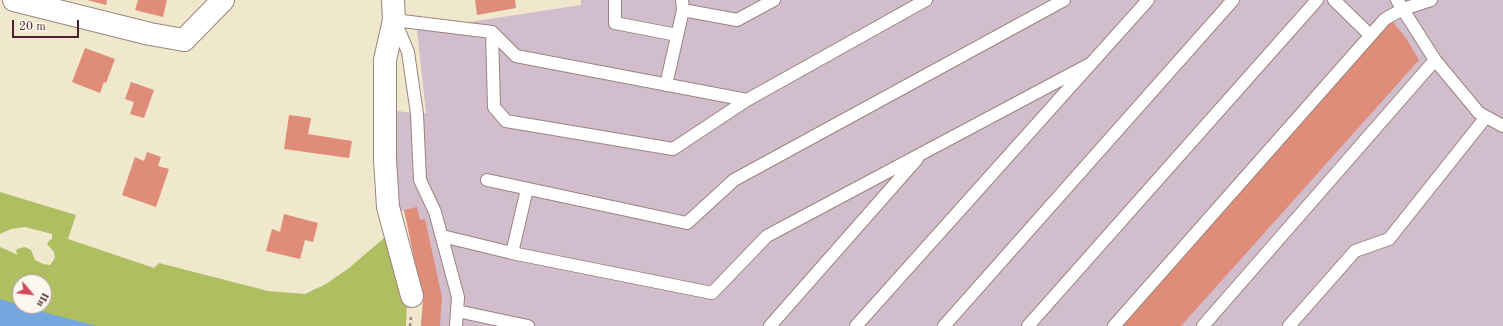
<!DOCTYPE html>
<html>
<head>
<meta charset="utf-8">
<style>
  body { margin:0 }
  #map { position:relative; width:1503px; height:326px; overflow:hidden; background:#efe8cd; font-family:"Old Standard TT",serif }
  canvas { display:block }
  .north { position:absolute; left:12px; top:274px; width:40px; height:40px; box-sizing:border-box; background:#fbf7ec; border:1px solid #b4a19f; border-radius:50%; rotate:118deg; font-size:11px; font-weight:700; line-height:16px; text-align:center; color:#4a1f2b }
  .north::after { content:''; display:block; margin:auto; width:14px; height:18px; background:#d1495b; clip-path:polygon(50% 0,100% 100%,50% 72%,0 100%) }
  .scale { position:absolute; left:12px; top:20px; width:67px; height:18px; box-sizing:border-box; border:2px solid #4a1f2b; border-top:0; padding-left:5px; font-size:12px; line-height:14px; white-space:nowrap; color:#4a1f2b; -webkit-text-stroke:3px #fbf7ec; paint-order:stroke }
</style>
</head>
<body>
<div id="map">
<canvas width="1503" height="326"></canvas>
<div class="north">Пн</div>
<div class="scale">20 m</div>
</div>
<script>
const g = document.querySelector('canvas').getContext('2d');
g.lineJoin = 'round';
function paint(path, color) { g.fillStyle = color; g.fill(path, 'evenodd'); }
const toPath = rows => new Path2D(rows.map(r => 'M' + r).join(''));
function stroke(path, color, width, dash) { g.strokeStyle = color; g.lineWidth = width; g.lineCap = dash ? 'butt' : 'round'; g.setLineDash(dash || []); g.stroke(path); }
const industrial = toPath([
  [581,0,1503,0,1503,326,421,326,423,300,404,210,400,212,396,197,392,110,417,114,426,113,417,30,581,5]
]);
const green = toPath([
  [0,192,76,215,68,239,154,268,159,263,268,291,305,294,326,284,349,268,384,238,394,231,407,303,406,326,0,326,0,247,18,255,16,252,17,249,25,247,31,250,35,260,43,264,50,265,55,258,54,252,47,244,49,241,52,239,52,234,25,227,11,229,0,234],
  [20,282,44,282,44,306,20,306]
]);
const water = toPath([
  [0,299,20,305,20,306,97,326,0,326]
]);
const building = toPath([
  [87,0,107,0,106,5],
  [138,0,167,0,163,17,135,10],
  [475,0,515,0,516,8,477,15],
  [1392,21,1406,38,1419,60,1181,326,1120,326,1280,143],
  [85,48,115,59,106,83,104,82,100,93,72,82],
  [131,82,154,90,144,118,130,114,134,102,125,99],
  [289,115,311,118,308,134,352,141,349,158,284,149],
  [147,152,161,157,158,166,169,169,156,207,122,195,135,157,144,161],
  [417,207,420,220,425,219,442,297,440,326,421,326,423,300,404,210],
  [284,214,318,223,313,242,305,240,300,259,266,251,272,229,280,232]
]);
const path = toPath([
  [410,326,411,317]
]);
const lane = toPath([
  [615,0,615,23,677,35],
  [682,0,683,10,737,20,774,0],
  [1334,0,1370,35],
  [1397,0,1435,60,1479,113,1503,126],
  [394,20,492,32,516,56,747,100,926,0],
  [395,21,408,52,417,114,420,180,435,212,458,297,456,326],
  [492,32,494,107,506,121,673,149,747,100],
  [666,85,683,10],
  [487,180,687,223,734,180,1064,0],
  [442,236,512,253,527,189],
  [512,253,712,293,767,236,1090,64],
  [457,311,528,326],
  [770,326,917,159],
  [856,326,1148,0],
  [944,326,1233,0],
  [1028,326,1317,0],
  [1114,326,1385,19,1403,9,1431,0],
  [1203,326,1435,60],
  [1289,326,1355,251,1389,239,1486,117]
]);
const street = toPath([
  [14,0,150,34,184,40,223,0],
  [393,0,394,20,385,60,385,159,388,207,412,296]
]);
paint(industrial, '#d1bdcc');
paint(green, '#aebe61');
paint(water, '#74a7e0');
paint(building, '#df8d78');
stroke(lane, '#9c847c', 14);
stroke(street, '#9c847c', 24);
stroke(path, '#9c847c', 2.5, [3, 3]);
stroke(lane, '#fff', 12);
stroke(street, '#fff', 22);
</script>
</body>
</html>
